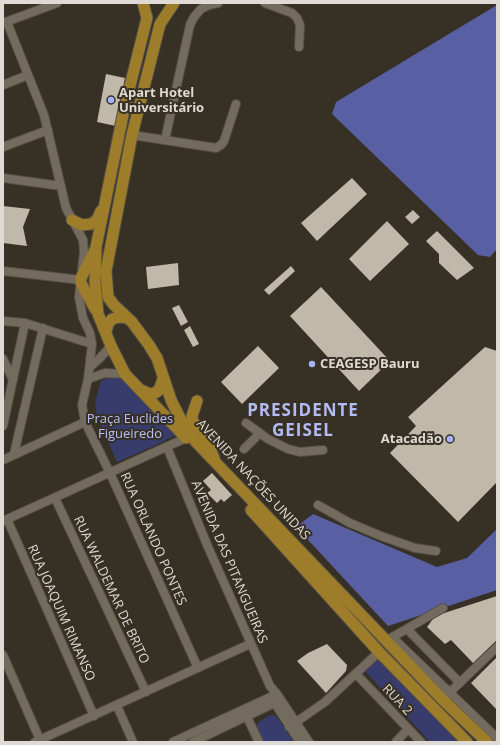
<!DOCTYPE html>
<html>
<head>
<meta charset="utf-8">
<style>
  body { margin:0 }
  #map { position:relative; width:500px; height:745px; overflow:hidden; background:#373024; font-family:"Open Sans",sans-serif }
  canvas { display:block }
  .frame { position:absolute; inset:0; border:4px solid #dfdad3; pointer-events:none }
</style>
</head>
<body>
<div id="map">
<canvas width="500" height="745"></canvas>
<div class="frame"></div>
</div>
<script>
const g = document.querySelector('canvas').getContext('2d');
g.lineJoin = 'round';
function paint(path, color) { g.fillStyle = color; g.fill(path, 'evenodd'); }
const toPath = rows => new Path2D(rows.map(r => 'M' + r).join(''));
function stroke(path, color, width, dash) { g.strokeStyle = color; g.lineWidth = width; g.lineCap = dash ? 'butt' : 'round'; g.setLineDash(dash || []); g.stroke(path); }
function write(font, color, halo, rows, align = 'center') {
  g.font = font + ' "Open Sans",sans-serif'; g.lineWidth = 4; g.setLineDash([]); g.textBaseline = 'middle'; g.strokeStyle = halo; g.fillStyle = color; for (const [text, x, y, turn = 0] of rows) {
    g.save(); g.translate(x, y); g.rotate((+turn || 0) * Math.PI / 180); g.textAlign = isNaN(turn) ? turn : align; if (halo) g.strokeText(text, 0, 0); g.fillText(text, 0, 0); g.restore();
  }
}
const green = toPath([
  [114,376,126,381,175,435,156,445,117,462,97,416,95,402,101,381],
  [379,655,464,742,430,742,364,670],
  [270,715,276,716,294,742,264,742,256,726,259,722]
]);
const forest = toPath([
  [497,5,497,249,490,257,478,255,332,114,336,102],
  [313,514,437,567,467,558,497,529,497,590,388,626,296,527]
]);
const building = toPath([
  [106,74,125,78,116,126,97,122],
  [352,178,367,194,317,241,301,223],
  [3,206,30,209,23,227,27,246,3,243],
  [413,210,420,217,412,224,405,217],
  [387,221,409,244,370,281,349,259],
  [437,231,474,268,457,280,439,263,439,254,426,241],
  [178,263,179,285,148,289,146,267],
  [291,266,295,271,269,295,264,290],
  [321,287,390,361,359,391,290,316],
  [179,305,188,322,181,326,172,308],
  [190,326,199,344,193,347,184,330],
  [258,346,279,368,242,404,221,382],
  [485,347,497,351,497,482,458,522,390,453,416,426,408,417],
  [212,473,232,495,224,502,221,499,217,503,207,493,211,490,203,481],
  [497,596,497,640,473,663,451,640,445,644,427,627,435,616],
  [327,644,347,665,346,671,326,693,297,661,308,653],
  [497,657,497,710,471,683]
]);
const minor = toPath([
  [265,3,292,13,297,18,300,25,299,47],
  [7,22,44,115,66,208,83,240,84,252,79,297,83,318,90,333,92,344,88,379,82,405,85,422,110,473,198,668],
  [3,23,57,3],
  [3,85,28,75],
  [132,135,216,148,221,145,224,141,236,104],
  [165,140,190,25,194,17,201,9,209,5,218,3],
  [3,147,48,130],
  [3,178,61,186],
  [3,271,81,280],
  [3,321,25,323,92,344],
  [3,359,13,380],
  [90,367,99,359,111,346],
  [88,379,105,373,125,374],
  [246,423,268,439,288,449,300,452,323,450],
  [3,426,25,323],
  [167,447,208,547,270,686,277,694,309,742],
  [244,449,260,433],
  [14,454,43,328],
  [3,460,85,422],
  [55,498,146,692],
  [318,505,350,523,381,536,415,548,436,551],
  [7,519,94,716],
  [3,521,186,438],
  [407,629,460,683],
  [392,637,497,738],
  [389,639,443,608],
  [3,655,40,740],
  [356,674,421,742],
  [446,696,497,647],
  [272,699,300,742],
  [117,706,133,742],
  [247,717,259,742],
  [289,727,325,702,379,652],
  [35,742,250,644],
  [173,742,277,694],
  [193,742,281,700],
  [396,742,408,729]
]);
const major = toPath([
  [143,3,147,18,124,110,96,247,95,282,98,314,111,346,125,374,186,438],
  [174,3,160,24,132,135,106,271,108,297,114,305,132,322,149,345,157,358,171,400,186,430,196,442,443,700,487,742],
  [72,220,82,225,91,224,97,220,101,211],
  [81,278,95,250],
  [81,283,95,309],
  [106,332,108,324,112,319,120,317,127,318],
  [141,390,150,394,155,393,159,390,163,379],
  [197,401,192,416,192,419,194,423,204,434,214,458],
  [251,510,379,652,467,742]
]);
const markers = [
  [111,100,4,"#a7b1fc"],
  [312,364,4,"#a7b1fc"],
  [450,439,4,"#a7b1fc"]
];
const poiNames = [
  ["Apart Hotel",119,93],
  ["Universitário",119,108],
  ["CEAGESP Bauru",320,364],
  ["Atacadão",442,439,"right"]
];
const parkNames = [
  ["Praça Euclides",130,419],
  ["Figueiredo",130,434]
];
const streetNames = [
  ["AVENIDA NAÇÕES UNIDAS",253,480,47],
  ["RUA ORLANDO PONTES",153,539,66],
  ["AVENIDA DAS PITANGUEIRAS",229,562,67],
  ["RUA WALDEMAR DE BRITO",111,590,65],
  ["RUA JOAQUIM RIMANSO",61,613,66],
  ["RUA 2",397,700,47]
];
const districtNames = [
  ["PRESIDENTE",303,411],
  ["GEISEL",303,431]
];
paint(green, '#383c6c');
paint(forest, '#595fa3');
paint(building, '#c0b8a9');
stroke(minor, '#544e44', 10);
stroke(major, '#544e44', 13);
stroke(minor, '#726b5e', 8);
stroke(major, '#9d7d29', 11);
for (const [x, y, r, color] of markers) { const dot = new Path2D(); dot.arc(x, y, r, 0, 2 * Math.PI); g.fillStyle = color; g.fill(dot); stroke(dot, '#373024', 1.5); }
write('bold 13px', '#dfdad3', '#373024', poiNames, 'left');
write('13px', '#b7bffa', '#373024', parkNames);
write('13px', '#dfdad3', '#373024', streetNames);
g.letterSpacing = '1px';
write('bold 17px', '#b3bbf3', '#373024', districtNames);
g.letterSpacing = '0px';
</script>
</body>
</html>
